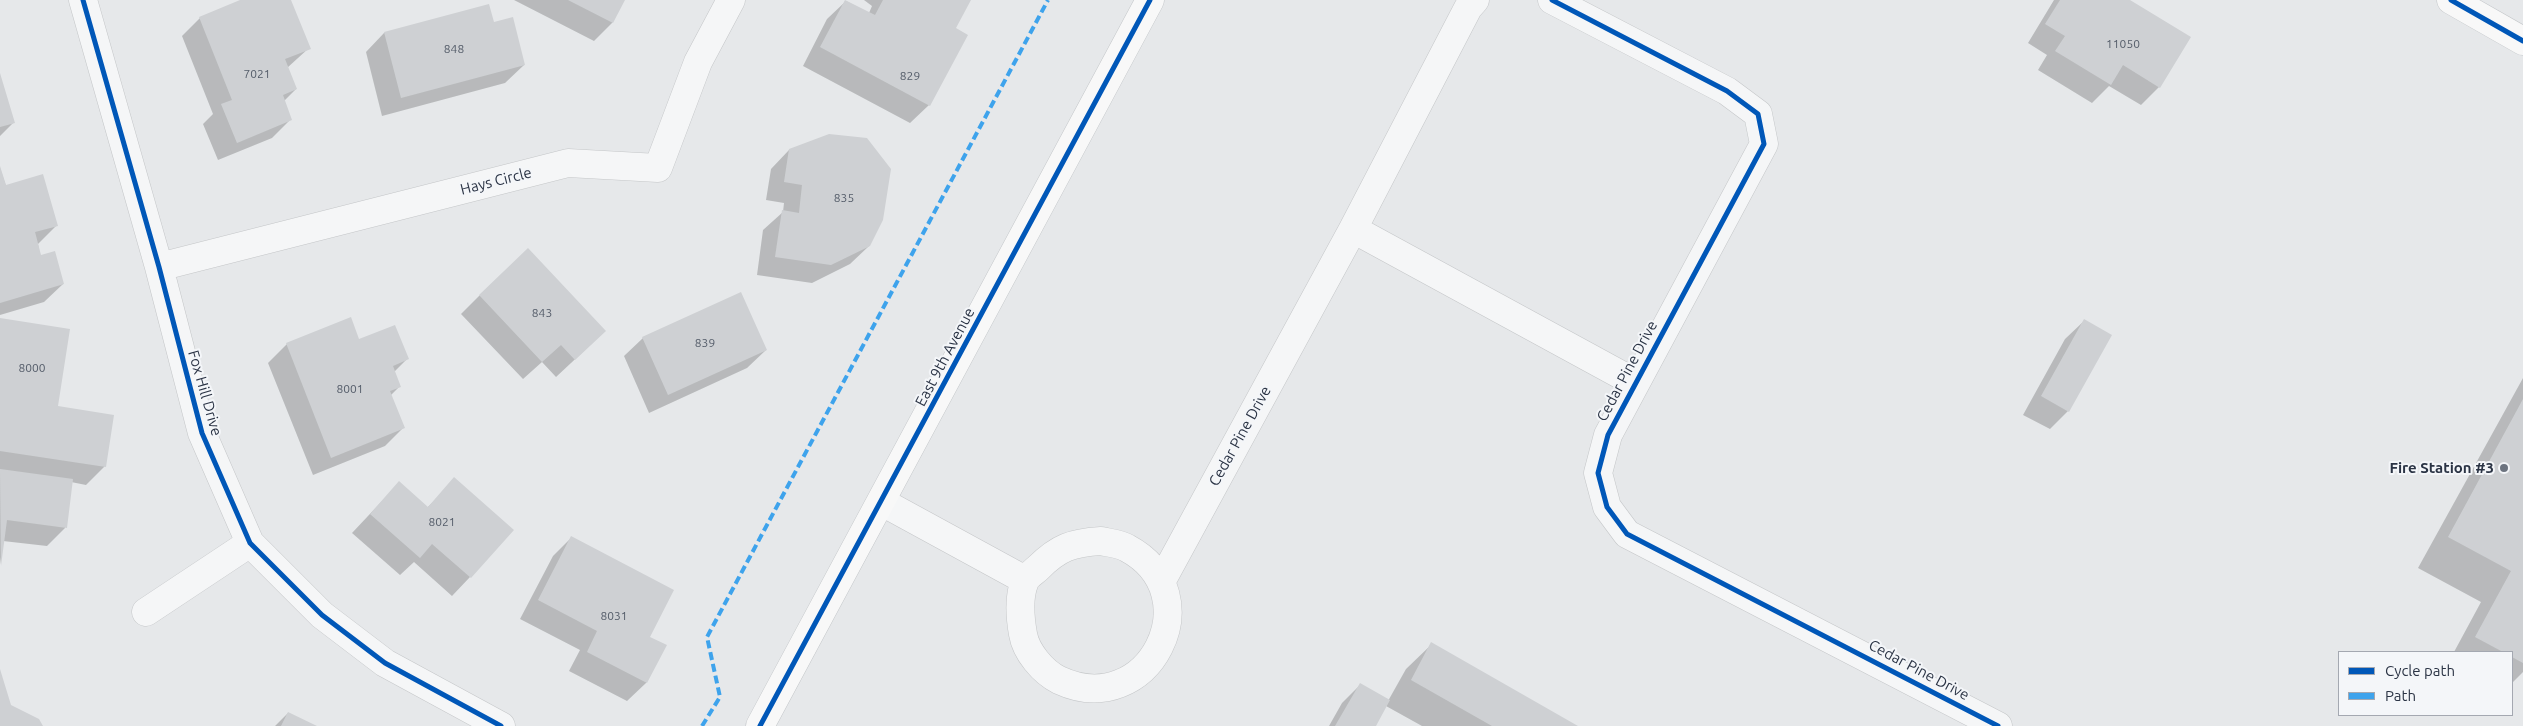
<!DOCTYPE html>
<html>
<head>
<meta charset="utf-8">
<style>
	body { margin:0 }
	#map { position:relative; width:2523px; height:726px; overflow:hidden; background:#e6e8ea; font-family:Ubuntu,sans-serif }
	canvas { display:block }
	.legend { position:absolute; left:2338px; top:651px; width:175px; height:65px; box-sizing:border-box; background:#f4f6f9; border:1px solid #a4a8b1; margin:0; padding:6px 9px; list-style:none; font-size:15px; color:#2b3445 }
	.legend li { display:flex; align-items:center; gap:10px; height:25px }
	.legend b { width:25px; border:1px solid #a4a8b1 }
</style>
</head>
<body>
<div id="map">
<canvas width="2523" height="726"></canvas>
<ul class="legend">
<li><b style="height:6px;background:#0057b8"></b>Cycle path</li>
<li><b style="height:6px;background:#3ea3ec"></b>Path</li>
</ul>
</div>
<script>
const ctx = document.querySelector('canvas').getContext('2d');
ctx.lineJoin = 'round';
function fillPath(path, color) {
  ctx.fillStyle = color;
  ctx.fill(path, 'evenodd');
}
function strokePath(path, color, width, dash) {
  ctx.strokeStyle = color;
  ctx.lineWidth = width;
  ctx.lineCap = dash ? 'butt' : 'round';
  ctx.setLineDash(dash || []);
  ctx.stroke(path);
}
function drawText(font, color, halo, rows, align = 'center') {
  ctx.font = font + ' Ubuntu,sans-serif';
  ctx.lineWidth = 4;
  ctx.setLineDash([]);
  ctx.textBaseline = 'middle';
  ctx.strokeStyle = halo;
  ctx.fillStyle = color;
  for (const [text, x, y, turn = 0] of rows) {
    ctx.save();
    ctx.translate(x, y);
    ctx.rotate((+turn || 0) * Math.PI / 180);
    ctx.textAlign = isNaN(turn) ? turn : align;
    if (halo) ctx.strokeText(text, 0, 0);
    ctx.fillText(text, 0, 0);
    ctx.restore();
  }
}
const shadow = new Path2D(`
	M244,0H290L309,48L287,68L296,89L284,101L291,119L272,138L218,160L203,124L213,114L182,36L200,18Z
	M514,0H624L612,23L594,41Z
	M864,0H969L954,29L929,105L910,123L803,66L827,19L846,1L869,13L872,6Z
	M2054,0H2127L2159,87L2141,105L2109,86L2092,103L2038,70L2047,55L2028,43Z
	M493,24L524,65L505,83L382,116L366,52L384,33Z
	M0,76L13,123L0,136Z
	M789,150L869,246L850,264L812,283L757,275L763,230L783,212L784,203L766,200L771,169Z
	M0,168L6,186L56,226L38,244L40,256L63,284L44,302L0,315Z
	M480,295L586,349L556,377L542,362L523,379L461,314Z
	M0,319L57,407L105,466L86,485L71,482L65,528L47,546L3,541L0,565Z
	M2084,321L2068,411L2050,429L2023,415L2065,339Z
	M643,338L766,350L747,368L649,413L624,356Z
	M359,341L407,359L394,372L400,386L390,396L403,428L385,446L313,475L268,363L287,344Z
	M2523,378V672L2512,683V652H2454L2481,602L2418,568Z
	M455,479L470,577L452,596L414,562L400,575L352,533L399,483L427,508Z
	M571,538L649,638L665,646L646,683L627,701L569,671L580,650L520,619L553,556Z
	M1432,644L1576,726H1422L1386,706L1374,726H1329L1342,703L1360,685L1388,701L1406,669Z
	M288,713L314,726H275Z`);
const building = new Path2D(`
	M240,0H291L311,49L285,59L297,89L283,95L292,120L237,143L221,104L232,100L199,17Z
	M568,0H625L613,23Z
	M845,0L875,15L883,0H971L956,28L968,35L930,106L820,47Z
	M2060,0H2130L2191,37L2160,88L2123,65L2111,85L2055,51L2065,36L2045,24Z
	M489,4L494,22L513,17L525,65L401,98L384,32Z
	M0,73L15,123L0,127Z
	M829,134L867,138L891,169L883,220L870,246L831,265L775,257L782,210L799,213L802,185L784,182L789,149Z
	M0,166L6,185L43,174L58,226L35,232L41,255L55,251L64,284L0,303Z
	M528,248L606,331L575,360L561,345L542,362L479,295Z
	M741,292L767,350L668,395L642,337Z
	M351,317L359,339L395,325L409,359L393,366L401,387L390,391L405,428L331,458L286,343Z
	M0,318L70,329L58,406L114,415L106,467L0,451Z
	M2084,319L2112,335L2069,412L2041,396Z
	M2523,399V663L2512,657V652H2503L2475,637L2511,571L2448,537Z
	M0,469L73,479L67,528L7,520L1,566Z
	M454,477L514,530L471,578L432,544L420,558L370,514L399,481L428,507Z
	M571,536L674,590L650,637L667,645L647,683L587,652L597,631L538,600Z
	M1431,642L1578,726H1492L1411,680Z
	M0,669L11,705L39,719L43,726H0Z
	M1360,683L1390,700L1376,726H1335Z
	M288,712L317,726H281Z`);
const minor = new Path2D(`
	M83,0L159,267L202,433L250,543L322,615L385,663L501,726
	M1552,0L1727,91L1758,114L1764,144L1608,435L1598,473L1607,507L1627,534L1998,726
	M1353,229L1634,382
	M159,267L568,163L658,168L698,62L731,0
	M882,502L1025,580
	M1101,541C1110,543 1120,544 1127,548C1213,594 1149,722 1059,680C1043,672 1026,652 1023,634C1020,617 1018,597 1025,581C1027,576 1034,572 1038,568C1059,547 1072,543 1101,541Z
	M1161,582L1353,229L1468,8L1475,0
	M146,612L250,543`);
const major = new Path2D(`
	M2451,0L2523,41
	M760,726L1150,0`);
const quiet = new Path2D(`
	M702,726L720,697L707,637L1048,0`);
const cycleway = new Path2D(`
	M83,0L159,267L202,433L250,543L322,615L385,663L501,726
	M1552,0L1727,91L1758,114L1764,144L1608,435L1598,473L1607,507L1627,534L1998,726
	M2451,0L2523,41
	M760,726L1150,0`);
const markers = [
	[2504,468,5,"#6c737f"]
];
const numberNames = [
	["11050",2123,44],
	["848",454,49],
	["7021",257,74],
	["829",910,76],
	["835",844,198],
	["843",542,313],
	["839",705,343],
	["8000",32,368],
	["8001",350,389],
	["8021",442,522],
	["8031",614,616]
];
const streetNames = [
	["Hays Circle",496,181,-14],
	["East 9th Avenue",945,357,-62],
	["Cedar Pine Drive",1627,371,-62],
	["Fox Hill Drive",205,393,74],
	["Cedar Pine Drive",1240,436,-61],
	["Cedar Pine Drive",1919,670,28]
];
const poiNames = [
	["Fire Station #3",2494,468]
];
fillPath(shadow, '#0003');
fillPath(building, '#ced0d3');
strokePath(minor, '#c4c6c8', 29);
strokePath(major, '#c2c5c8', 29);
strokePath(minor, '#f5f6f7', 28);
strokePath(major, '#f8f8f8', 28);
strokePath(quiet, '#3ea3ec', 4, [8, 4]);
strokePath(cycleway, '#0057b8', 5);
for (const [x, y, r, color] of markers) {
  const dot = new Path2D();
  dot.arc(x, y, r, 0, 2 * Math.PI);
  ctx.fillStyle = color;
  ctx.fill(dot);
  strokePath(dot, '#f4f6f9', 2);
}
drawText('12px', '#545c69', null, numberNames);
drawText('15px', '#2b3445', '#f4f6f9', streetNames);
drawText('bold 15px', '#2b3445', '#f4f6f9', poiNames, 'right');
</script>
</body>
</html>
